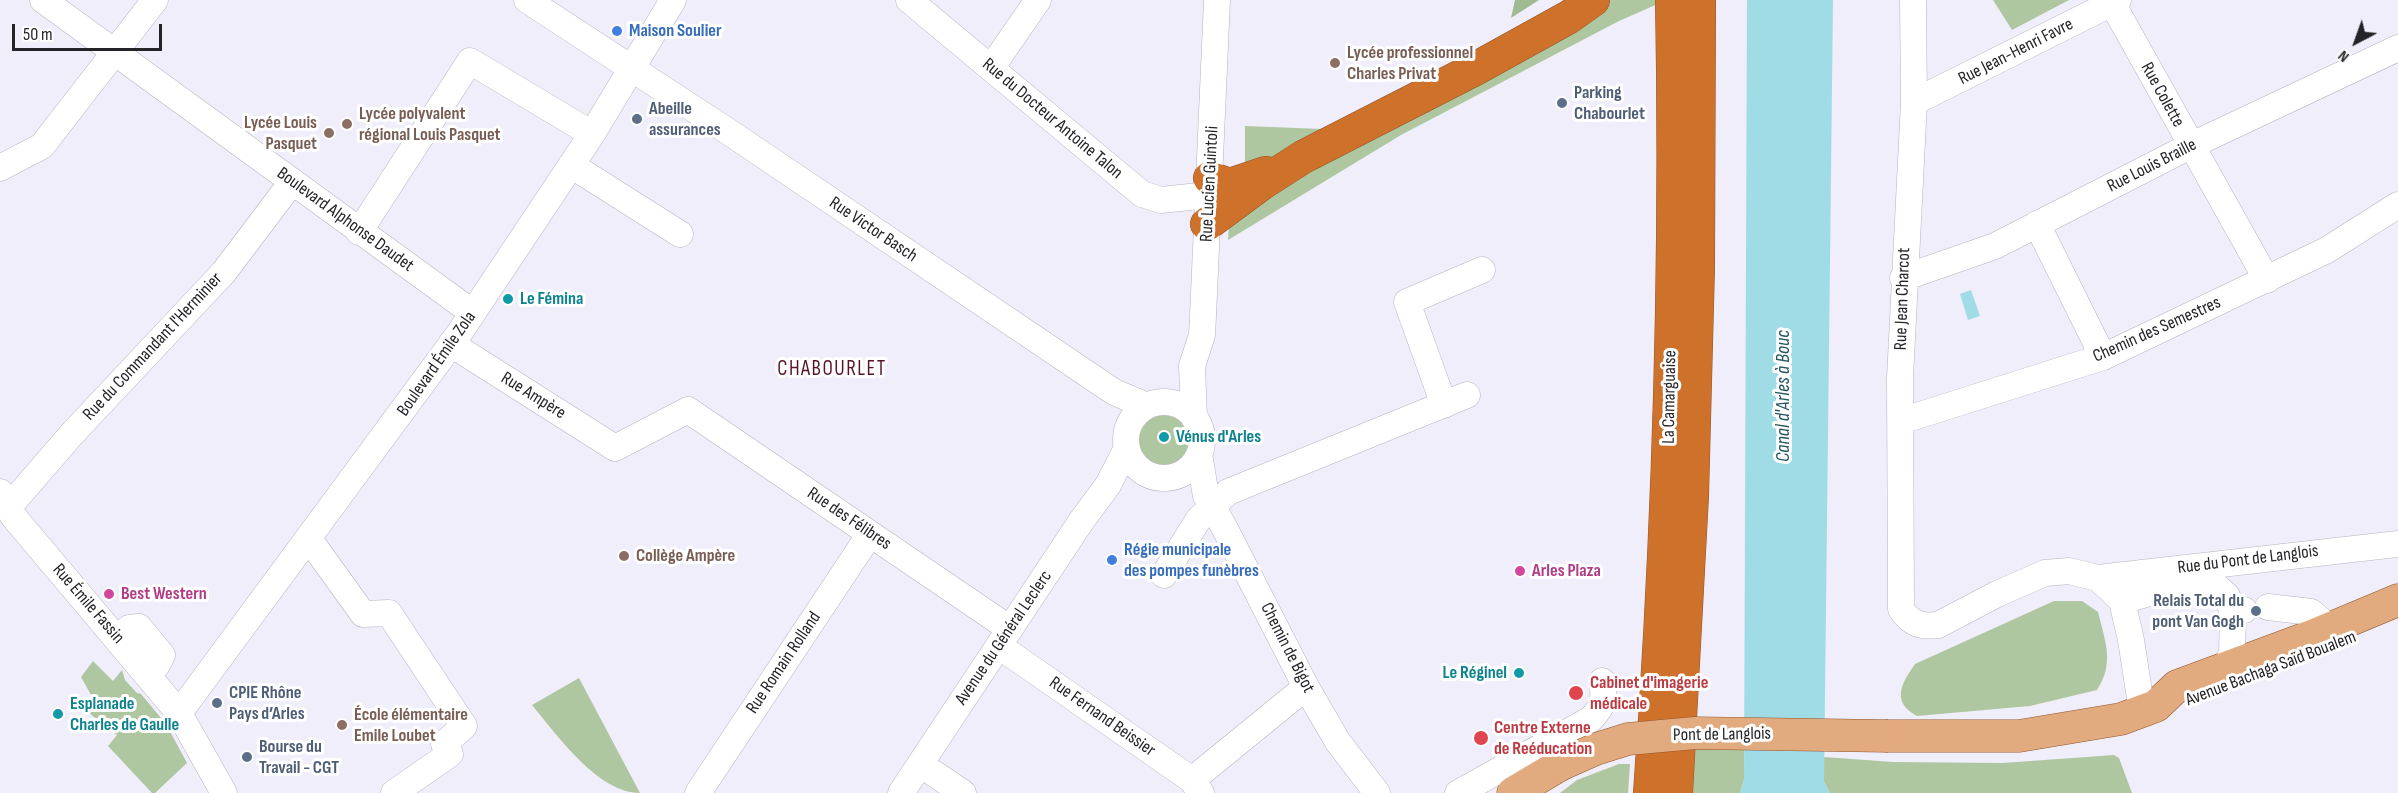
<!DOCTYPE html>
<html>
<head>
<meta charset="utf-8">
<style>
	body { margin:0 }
	#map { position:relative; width:2398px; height:793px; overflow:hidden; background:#f0eefb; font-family:"Sofia Sans Condensed",sans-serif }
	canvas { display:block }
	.north { position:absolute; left:2326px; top:12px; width:60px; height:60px; -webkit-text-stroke:4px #fff; paint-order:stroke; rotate:221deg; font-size:16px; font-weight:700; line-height:24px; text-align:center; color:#242428 }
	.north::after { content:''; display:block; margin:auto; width:21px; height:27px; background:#242428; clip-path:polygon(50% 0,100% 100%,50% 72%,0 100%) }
	.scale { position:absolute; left:12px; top:24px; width:150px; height:27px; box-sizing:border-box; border:3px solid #242428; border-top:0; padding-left:8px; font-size:18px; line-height:21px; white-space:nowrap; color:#242428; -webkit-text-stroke:4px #fff; paint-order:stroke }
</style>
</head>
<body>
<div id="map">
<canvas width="2398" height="793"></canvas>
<div class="north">N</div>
<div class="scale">50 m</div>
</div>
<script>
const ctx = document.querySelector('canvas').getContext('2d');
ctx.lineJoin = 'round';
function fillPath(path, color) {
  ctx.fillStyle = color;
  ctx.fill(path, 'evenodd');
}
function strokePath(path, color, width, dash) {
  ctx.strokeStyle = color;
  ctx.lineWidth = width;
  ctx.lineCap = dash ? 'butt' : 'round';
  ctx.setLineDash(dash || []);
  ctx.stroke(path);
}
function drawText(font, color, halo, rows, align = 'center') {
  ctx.font = font + ' "Sofia Sans Condensed",sans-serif';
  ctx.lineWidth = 6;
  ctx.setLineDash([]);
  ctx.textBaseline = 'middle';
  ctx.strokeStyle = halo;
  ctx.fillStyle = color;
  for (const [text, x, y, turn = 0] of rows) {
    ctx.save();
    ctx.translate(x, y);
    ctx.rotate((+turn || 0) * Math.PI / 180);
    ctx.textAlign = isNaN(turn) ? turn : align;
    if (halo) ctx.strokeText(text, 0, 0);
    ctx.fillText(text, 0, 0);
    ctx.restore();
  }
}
const green = new Path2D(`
	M1609,0H1660V3L1619,21L1401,135L1228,240L1229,224L1236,212Z
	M1993,0H2069L2012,30Z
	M1245,126L1322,129L1245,176Z
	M1134 440a29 29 0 1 1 58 0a29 29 0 1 1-58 0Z
	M2054,601H2082L2098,612C2105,641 2115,663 2097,690L2030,706L1917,716C1891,702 1901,684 1915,664Z
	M93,661L113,681L122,670L125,680L137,693L141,694L166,724L187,763L155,793H152L108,746L117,735L89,713L99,709L81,677Z
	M579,678L640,793C598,793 557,735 532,705Z
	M1691,742H1744V780L1740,793H1691Z
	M2114,755L2119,758L2132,793H1830L1824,782V757L1893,762L2003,763Z
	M1619,764H1630L1628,793H1560L1577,780Z`);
const forest = new Path2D(`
	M1515,0H1539L1511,18Z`);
const water = new Path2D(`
	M1747,0H1833L1824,782L1830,793H1740L1744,780Z
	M1971,290L1980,316L1968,320L1960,294Z`);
const minor = new Path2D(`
	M43,0L473,313
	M527,0L729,132L1114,392L1147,406
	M909,0L1142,194L1161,200L1209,195
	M1913,0L1914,102L1900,378L1901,609C1911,624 1921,627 1938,625L1997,594L2045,573L2069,571L2098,578L2122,601L2131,640L2142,711
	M2112,3L2267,280
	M991,68L1038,0
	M1914,102L2118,0
	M571,165L680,234
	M0,168L42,146L155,0
	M2037,224L2103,357
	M359,232L470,61L592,134
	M1903,278L1995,246L2190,146L2398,48
	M451,344L615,448L688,410L1010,629
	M1126 440a38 38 0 1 1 76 0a38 38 0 1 1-76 0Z
	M1444,405L1407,302L1482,270
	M1194,418L1192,366L1202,335L1203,316L1217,0
	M1901,421L2103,357L2327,250L2398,205
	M1199,454L1206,496L1223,525L1306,687L1338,742L1377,793
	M0,492L13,516L179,713L224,793
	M8,508L71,435L224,272L292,182
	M309,539L363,614L389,613L464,726L444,744L450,754L394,793
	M1164,575L1198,520L1228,492L1467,395
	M2098,578L2398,544
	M2122,601L2163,589L2215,585L2227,596L2233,613
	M2268,607L2311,612L2330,628
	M118,639L129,628L139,627L162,655L157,665L147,674
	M999,646L1192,780L1201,793
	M2225,668L2232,653L2233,613L2244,610
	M179,713L458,335L592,134L673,0
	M920,764L963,793
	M1192,780L1306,687
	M698,793L870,534
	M901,793L1082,520L1108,485L1127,448
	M1458,793L1591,719C1604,705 1605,700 1602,681`);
const major = new Path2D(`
	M1888,736H2019L2121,719L2156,706L2177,686L2312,636L2398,600
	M1513,793L1560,765`);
const highway = new Path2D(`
	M1210,178L1230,185L1266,173
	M1207,224L1261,184L1303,157L1475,69L1569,17L1593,0
	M1650,793C1669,529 1677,265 1672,0
	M1676,793L1692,496L1698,267L1699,0`);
const majorBridge = new Path2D(`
	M1560,765L1596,749L1628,739L1695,733L1888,736`);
const markers = [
	[617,31,6,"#3f7fe0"],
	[1335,63,6,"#8d6e63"],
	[1562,103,6,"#5c6f8a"],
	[637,119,6,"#5c6f8a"],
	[347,124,6,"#8d6e63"],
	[329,133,6,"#8d6e63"],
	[508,299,6,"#0f9aa8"],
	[1164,437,6,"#0f9aa8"],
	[624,556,6,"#8d6e63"],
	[1112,560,6,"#3f7fe0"],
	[1520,571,6,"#d1479c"],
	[109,594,6,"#d1479c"],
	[2256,611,6,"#5c6f8a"],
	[1519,673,6,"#0f9aa8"],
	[1576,693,8,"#e0444e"],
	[217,703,6,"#5c6f8a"],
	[58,714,6,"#0f9aa8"],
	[342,725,6,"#8d6e63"],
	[1481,738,8,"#e0444e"],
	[247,757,6,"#5c6f8a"]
];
const shopNames = [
	["Maison Soulier",629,31],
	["Régie municipale",1124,550],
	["des pompes funèbres",1124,571]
];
const streetNames = [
	["Rue Jean-Henri Favre",2016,52,-27],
	["Rue Colette",2162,95,61],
	["Rue du Docteur Antoine Talon",1052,119,40],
	["Rue Louis Braille",2152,166,-27],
	["Rue Lucien Guintoli",1210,184,-87],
	["Boulevard Alphonse Daudet",345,220,36],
	["Rue Victor Basch",873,230,34],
	["Rue Jean Charcot",1903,299,-88],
	["Chemin des Semestres",2157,330,-24],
	["Rue du Commandant l'Herminier",153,347,-47],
	["Boulevard Émile Zola",437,364,-55],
	["Rue Ampère",533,396,32],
	["La Camarguaise",1670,397,-89],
	["Rue des Félibres",849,519,34],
	["Rue du Pont de Langlois",2248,560,-7],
	["Rue Émile Fassin",88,604,49],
	["Avenue du Général Leclerc",1004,638,-56],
	["Chemin de Bigot",1287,648,63],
	["Rue Romain Rolland",784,663,-56],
	["Avenue Bachaga Saïd Boualem",2271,669,-21],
	["Rue Fernand Beissier",1102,717,35],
	["Pont de Langlois",1722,735,-1]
];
const educationNames = [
	["Lycée professionnel",1347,53],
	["Charles Privat",1347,74],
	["Lycée polyvalent",359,114],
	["régional Louis Pasquet",359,135],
	["Lycée Louis",317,123,"right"],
	["Pasquet",317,144,"right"],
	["Collège Ampère",636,556],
	["École élémentaire",354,715],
	["Emile Loubet",354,736]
];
const serviceNames = [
	["Parking",1574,93],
	["Chabourlet",1574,114],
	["Abeille",649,109],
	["assurances",649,130],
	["Relais Total du",2244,601,"right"],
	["pont Van Gogh",2244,622,"right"],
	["CPIE Rhône",229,693],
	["Pays d’Arles",229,714],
	["Bourse du",259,747],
	["Travail - CGT",259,768]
];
const cultureNames = [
	["Le Fémina",520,299],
	["Vénus d'Arles",1176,437],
	["Le Réginel",1507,673,"right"],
	["Esplanade",70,704],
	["Charles de Gaulle",70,725]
];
const hotelNames = [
	["Arles Plaza",1532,571],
	["Best Western",121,594]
];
const healthNames = [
	["Cabinet d'imagerie",1590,683],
	["médicale",1590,704],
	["Centre Externe",1494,728],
	["de Reéducation",1494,749]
];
const waterNames = [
	["Canal d'Arles à Bouc",1784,396,-90]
];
const quarterNames = [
	["CHABOURLET",832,370]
];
fillPath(green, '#afc7a1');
fillPath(forest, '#a1ba92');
fillPath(water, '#a0dce6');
strokePath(minor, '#b5b3c0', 27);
strokePath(major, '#925629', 33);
strokePath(highway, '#925629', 34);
strokePath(minor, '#fff', 26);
strokePath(major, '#e2aa7f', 32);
strokePath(highway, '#ce712a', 33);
strokePath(majorBridge, '#925629', 33, []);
strokePath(majorBridge, '#e2aa7f', 32);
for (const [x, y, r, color] of markers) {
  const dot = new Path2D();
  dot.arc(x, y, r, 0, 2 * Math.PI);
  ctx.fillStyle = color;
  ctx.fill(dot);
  strokePath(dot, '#fff', 2);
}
drawText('bold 18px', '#366cbe', '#fff', shopNames, 'left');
drawText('18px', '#242428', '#fff', streetNames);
drawText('bold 18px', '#785e54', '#fff', educationNames, 'left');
drawText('bold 18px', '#4e5e75', '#fff', serviceNames, 'left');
drawText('bold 18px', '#0d838f', '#fff', cultureNames, 'left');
drawText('bold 18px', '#b23c85', '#fff', hotelNames, 'left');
drawText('bold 18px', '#be3a42', '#fff', healthNames, 'left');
drawText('italic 20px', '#22555d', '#fff', waterNames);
ctx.letterSpacing = '1.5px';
drawText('21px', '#571329', '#fff', quarterNames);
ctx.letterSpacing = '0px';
</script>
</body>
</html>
